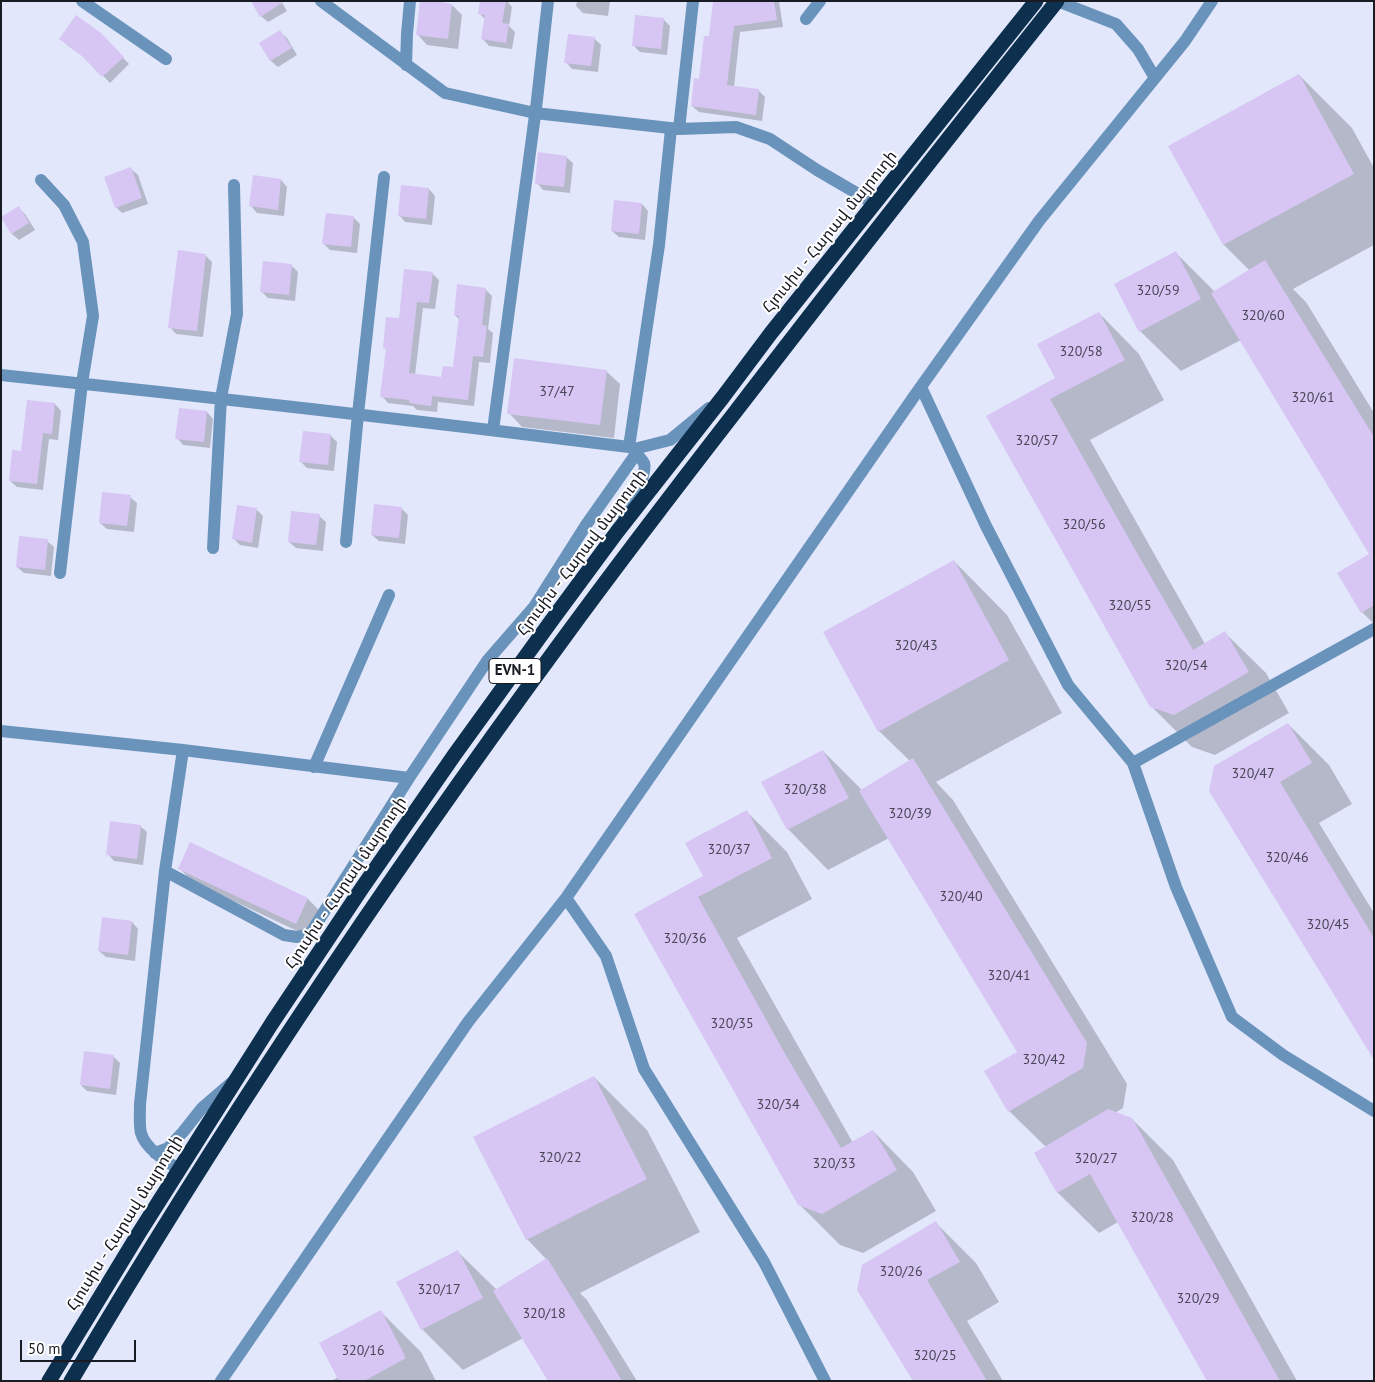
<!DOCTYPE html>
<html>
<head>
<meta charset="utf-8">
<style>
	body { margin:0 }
	#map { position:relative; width:1375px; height:1382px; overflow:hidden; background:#e2e7fc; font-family:"PT Sans",sans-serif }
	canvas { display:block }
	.frame { position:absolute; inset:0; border:2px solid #191b23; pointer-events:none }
	.scale { position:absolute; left:20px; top:1340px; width:116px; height:22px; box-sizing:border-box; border:2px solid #191b23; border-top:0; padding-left:6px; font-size:15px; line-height:18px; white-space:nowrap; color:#191b23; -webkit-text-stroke:4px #fff; paint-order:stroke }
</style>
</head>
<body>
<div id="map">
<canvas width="1375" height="1382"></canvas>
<div class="frame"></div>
<div class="scale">50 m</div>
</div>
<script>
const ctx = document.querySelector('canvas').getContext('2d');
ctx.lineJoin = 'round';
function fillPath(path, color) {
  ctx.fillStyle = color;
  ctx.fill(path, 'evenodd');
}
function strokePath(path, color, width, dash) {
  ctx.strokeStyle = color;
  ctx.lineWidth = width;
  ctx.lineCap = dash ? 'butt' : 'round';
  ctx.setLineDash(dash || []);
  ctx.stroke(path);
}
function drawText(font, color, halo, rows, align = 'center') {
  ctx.font = font + ' "PT Sans","Noto Sans Armenian",sans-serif';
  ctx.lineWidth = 4;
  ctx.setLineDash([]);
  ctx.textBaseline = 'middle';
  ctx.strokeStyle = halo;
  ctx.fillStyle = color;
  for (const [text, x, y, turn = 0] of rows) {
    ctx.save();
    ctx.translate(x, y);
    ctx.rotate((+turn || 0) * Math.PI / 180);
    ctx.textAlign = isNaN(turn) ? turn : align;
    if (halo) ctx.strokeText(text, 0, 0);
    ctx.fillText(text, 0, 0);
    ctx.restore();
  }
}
const shadow = new Path2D(`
	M281,1L287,11L268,22L261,16Z
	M482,1H507L512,7L509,26L515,32L512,49L489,46L483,39L486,20L480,14Z
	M577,1H610L608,16L583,13L576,6Z
	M714,1H779L783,27L740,32L734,87L759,91L765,97L762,121L699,112L692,106L710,38Z
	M452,5L462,15L458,49L427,45L417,34Z
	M663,19L670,26L667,55L640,52L634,46Z
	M280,32L287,38L297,55L278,67L271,61L261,44Z
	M99,33L129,64L110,83L88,60L67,45L60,38Z
	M594,38L601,45L598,72L572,69L566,62Z
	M1299,75L1352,128L1374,168V245L1293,289L1306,302L1374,413V624L1362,612L1371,554L1241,340L1181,371L1140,331L1176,253L1215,292L1250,271L1224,245L1169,146Z
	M566,157L573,163L570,193L543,190L537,183Z
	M131,169L138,175L148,204L122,213L116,207Z
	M281,180L287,187L284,216L257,213L251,206Z
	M429,189L435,196L432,225L405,222L399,215Z
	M642,204L648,211L645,240L619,237L612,231Z
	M18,208L25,214L35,230L19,240L12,234L2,218Z
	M353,217L360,224L357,253L330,250L323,243Z
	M205,255L212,262L203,337L176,334L170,327Z
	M291,265L298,272L295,301L268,298L261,291Z
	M432,273L439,280L435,309L423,308L415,375L443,378L455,368L460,320L455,315L485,289L492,296L488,329L493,333L490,363L479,362L474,406L438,402L437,412L417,410L413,406L388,403L382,396L387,351L384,347L400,320Z
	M1099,313L1139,354L1164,400L1090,440L1205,644L1225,633L1266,673L1289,713L1215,755L1192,747L1151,706L988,416L1057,378Z
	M606,371L620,384L614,438L522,427L509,413Z
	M55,404L61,411L58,440L49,439L43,490L17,487L10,481L22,453Z
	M207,412L213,419L210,448L183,445L177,438Z
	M330,435L337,442L334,471L307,468L300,461Z
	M130,497L137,503L134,532L107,529L100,523Z
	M402,509L408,515L405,544L379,541L372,535Z
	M257,510L263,516L258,548L240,545L234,539Z
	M319,516L326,522L323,551L296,548L289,542Z
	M47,541L54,547L51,576L24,573L17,567Z
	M954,561L1007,615L1062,713L936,782L953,800L1127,1084L1123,1108L1115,1113L1132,1119L1173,1160L1297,1381H1208L1118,1222L1099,1233L1058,1193L1035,1153L1046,1147L1009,1111L1019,1053L889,838L828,870L788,829L823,751L862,790L910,761L879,731Z
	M1288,724L1329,765L1352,804L1319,823L1374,913V1057L1211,791Z
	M747,812L787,852L812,899L737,938L853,1143L873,1131L913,1172L936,1211L863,1253L840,1245L799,1204L636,915L704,877Z
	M140,826L147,832L143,865L114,861L108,854Z
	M179,868L308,899L321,912L310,937L193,882Z
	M103,919L132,922L138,929L135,961L106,957L99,951Z
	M113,1056L120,1063L116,1095L87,1091L81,1085Z
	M594,1077L647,1130L700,1232L580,1293L587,1300L637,1381H549L523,1338L463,1370L422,1329L457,1251L497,1290L547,1260L527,1239Z
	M936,1223L976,1263L999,1302L967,1321L1003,1381H914L858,1289Z
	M381,1312L421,1352L436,1381H331L339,1377Z`);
const building = new Path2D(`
	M251,1H285L260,17Z
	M420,1H436L452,4L448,39L416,35Z
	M480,1H506L502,23L509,24L506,43L481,39L485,15L478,14Z
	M713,1H774L777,20L734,26L727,85L759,89L756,115L691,106L694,78L699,79L704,36H709Z
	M76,15L101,33L124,57L102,77L80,54L59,39Z
	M635,15L664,18L661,49L632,46Z
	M280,30L292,48L270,61L259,43Z
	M568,34L595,37L591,66L564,63Z
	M1299,74L1354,174L1223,245L1168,146Z
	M538,152L567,156L564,187L535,184Z
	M131,167L142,198L115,208L104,177Z
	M253,175L281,179L278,210L249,206Z
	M401,185L429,188L426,219L398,216Z
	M614,200L642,203L639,234L611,231Z
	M19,206L29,223L11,234L1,217Z
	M326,213L354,216L351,247L322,244Z
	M178,250L206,254L197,331L168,328Z
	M1176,251L1201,299L1139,332L1114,284Z
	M1265,260L1374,437V605L1361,613L1337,573L1369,554L1211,293Z
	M263,261L292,264L289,295L260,292Z
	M404,269L433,272L429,303L417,302L409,373L441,377L443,366L453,367L459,316L454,315L457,284L486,288L482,325L487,326L483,357L473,356L468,400L432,396L431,406L409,403V400L380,397L386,348H383L386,317L399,318Z
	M1099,312L1125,360L1050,399L1137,553L1193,650L1225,631L1249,672L1174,715L1150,707L986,416L1055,378L1037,344Z
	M514,358L607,370L600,425L507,414Z
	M27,400L55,403L52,434L43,433L37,484L9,481L12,450L21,451Z
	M179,408L207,411L204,442L175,439Z
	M303,431L331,434L328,465L299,462Z
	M102,492L131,495L127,526L99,523Z
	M374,504L402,507L399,538L371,535Z
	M237,505L257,508L252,543L232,539Z
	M291,511L320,514L316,545L288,542Z
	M19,536L48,539L45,570L16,567Z
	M954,560L1009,660L878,732L823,632Z
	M1288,723L1312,763L1280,782L1374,938V1060L1209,791L1214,766Z
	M823,750L849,798L787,830L761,782Z
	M913,758L1087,1043L1083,1068L1008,1112L984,1071L1017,1052L859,791Z
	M747,810L772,858L698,897L784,1052L841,1148L873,1130L897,1170L822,1214L798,1205L634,914L703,876L685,843Z
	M110,821L141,825L137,859L106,855Z
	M190,842L308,898L296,924L178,869Z
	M102,917L132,921L128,955L98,951Z
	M84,1051L114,1055L110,1089L80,1085Z
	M594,1076L647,1179L526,1240L473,1137Z
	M1108,1109L1132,1118L1280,1381H1207L1090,1174L1057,1193L1034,1153Z
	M936,1221L960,1262L927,1280L987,1381H913L857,1290L862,1265Z
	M458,1250L483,1298L421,1330L396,1282Z
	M547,1258L596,1337L622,1381H548L493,1291Z
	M381,1310L406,1358L364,1381H339L319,1343Z`);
const minor = new Path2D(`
	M82,1L166,59
	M321,1L445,93L535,113L679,129L693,1
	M1057,1L1116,24L1138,49L1155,78
	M806,19L820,1
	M406,65L407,34L410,1
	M679,129L736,127L770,139L817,170L865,198L873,205
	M41,180L64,205L83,242L93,316L82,383L60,573
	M1,375C211,397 420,421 629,447L634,449L670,440L709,408
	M921,387L986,526L1068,685L1133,763L1176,887L1232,1017L1283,1055L1374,1111
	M493,430L537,100L548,1
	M629,447L659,245L671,129
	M624,516C630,505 648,474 644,463C641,458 636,454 634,449
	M346,542L358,414L384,177
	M213,548L221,398L237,314L234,185
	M1,731L183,750L409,778
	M1133,763L1374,629
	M314,767L389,595
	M165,871L284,935L297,937L310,934L409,778L487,661L534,607L586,525L636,454
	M566,898L606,956L644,1069L764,1262L825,1381
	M155,1153L168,1148L183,1132L202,1108L231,1083
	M179,1169C166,1162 145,1148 141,1133C139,1124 140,1114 140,1104L165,871L183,750
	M221,1381L468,1022L566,898L915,395L1039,221L1185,41L1212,1`);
const highway = new Path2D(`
	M49,1381L139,1233L272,1023L362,888L455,754L552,620L617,532L723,397L771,333L1036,1
	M71,1381C221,1126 386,880 561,642C618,564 677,487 736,411C842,273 949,137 1057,1`);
const numberNames = [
	["320/59",1158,291],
	["320/60",1263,316],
	["320/58",1081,352],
	["37/47",557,392],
	["320/61",1313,398],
	["320/57",1037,441],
	["320/56",1084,525],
	["320/55",1130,606],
	["320/43",916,646],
	["320/54",1186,666],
	["320/47",1253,774],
	["320/38",805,790],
	["320/39",910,814],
	["320/37",729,850],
	["320/46",1287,858],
	["320/40",961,897],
	["320/45",1328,925],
	["320/36",685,939],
	["320/41",1009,976],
	["320/35",732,1024],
	["320/42",1044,1060],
	["320/34",778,1105],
	["320/22",560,1158],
	["320/27",1096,1159],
	["320/33",834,1164],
	["320/28",1152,1218],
	["320/26",901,1272],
	["320/17",439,1290],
	["320/29",1198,1299],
	["320/18",544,1314],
	["320/16",363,1351],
	["320/25",935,1356]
];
const shields = [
	[515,671,52]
];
const shieldNames = [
	["EVN-1",515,671]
];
const streetNames = [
	["Հյուսիս - Հարավ մայրուղի",830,232,-51],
	["Հյուսիս - Հարավ մայրուղի",582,553,-53],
	["Հյուսիս - Հարավ մայրուղի",346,883,-56],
	["Հյուսիս - Հարավ մայրուղի",125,1223,-58]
];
fillPath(shadow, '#0003');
fillPath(building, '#d7c5f3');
strokePath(minor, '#6993bb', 12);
strokePath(highway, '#0d304e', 15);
drawText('14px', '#484657', null, numberNames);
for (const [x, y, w] of shields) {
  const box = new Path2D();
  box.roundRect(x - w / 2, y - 12.5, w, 25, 4);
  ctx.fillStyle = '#fff';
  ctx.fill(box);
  strokePath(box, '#191b23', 1);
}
drawText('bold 15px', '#191b23', null, shieldNames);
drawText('16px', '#191b23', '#fff', streetNames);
</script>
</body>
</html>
